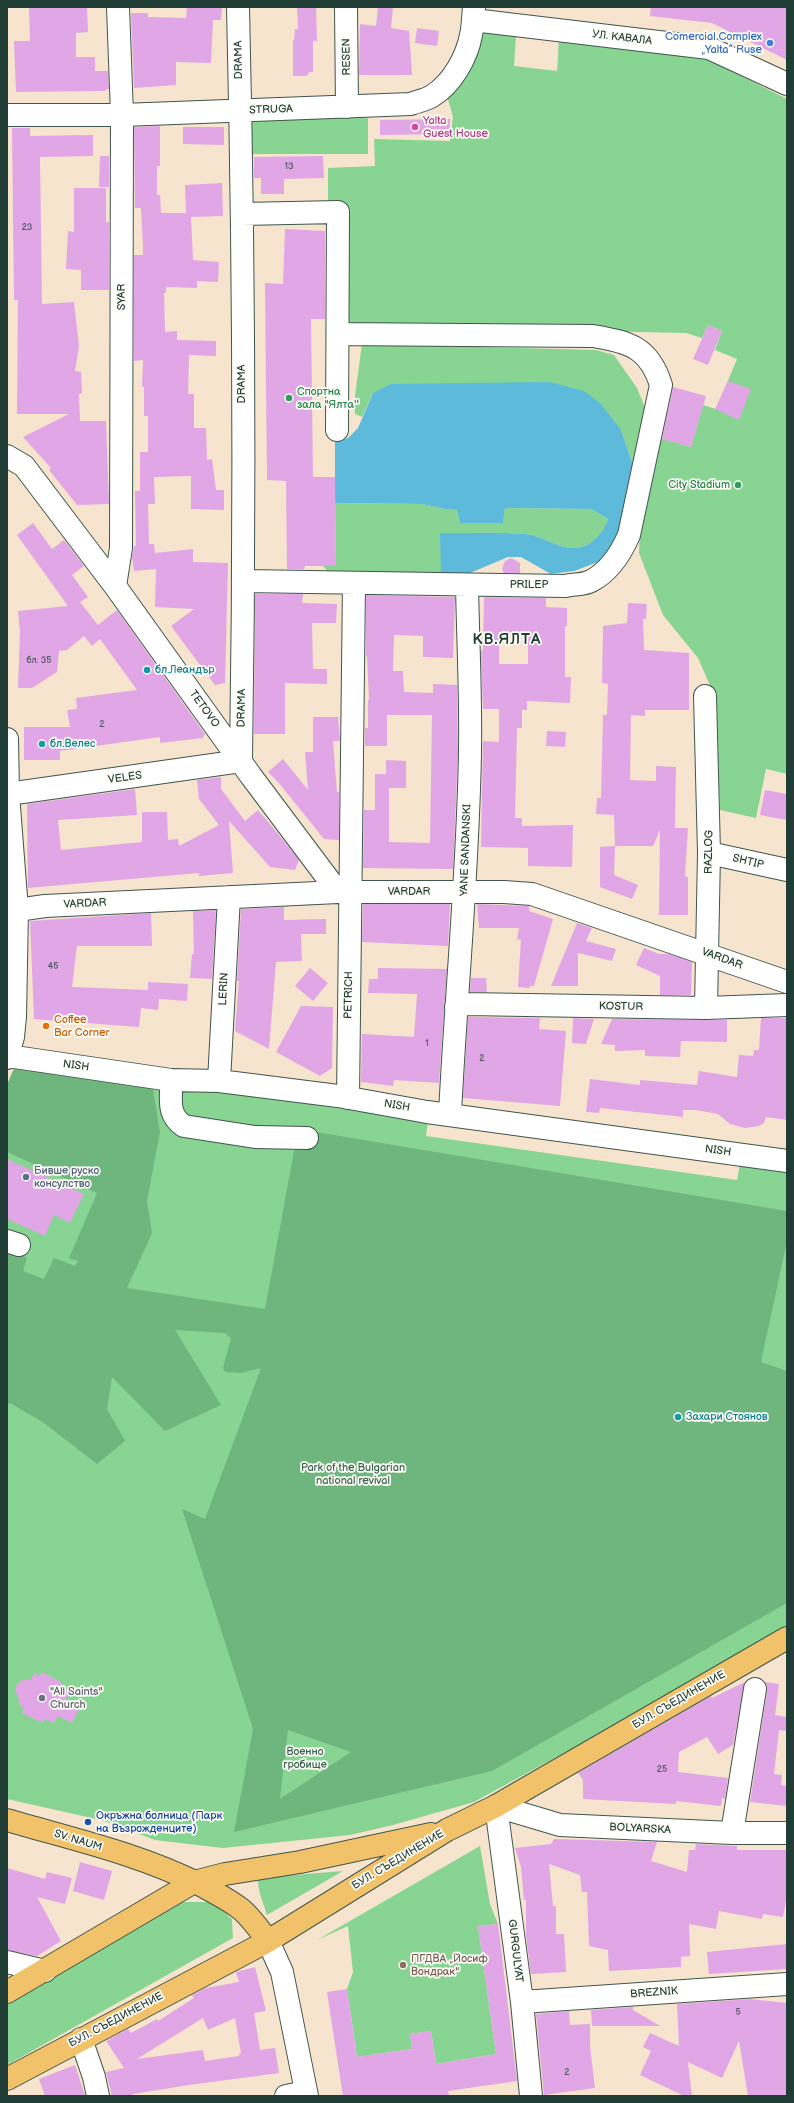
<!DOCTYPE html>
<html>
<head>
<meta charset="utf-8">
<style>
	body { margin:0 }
	#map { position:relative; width:794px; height:2103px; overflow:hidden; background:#f7e4ce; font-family:"Balsamiq Sans",sans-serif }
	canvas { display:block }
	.frame { position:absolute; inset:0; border:8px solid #1f3d34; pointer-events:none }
</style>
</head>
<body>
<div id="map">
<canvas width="794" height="2103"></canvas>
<div class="frame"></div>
</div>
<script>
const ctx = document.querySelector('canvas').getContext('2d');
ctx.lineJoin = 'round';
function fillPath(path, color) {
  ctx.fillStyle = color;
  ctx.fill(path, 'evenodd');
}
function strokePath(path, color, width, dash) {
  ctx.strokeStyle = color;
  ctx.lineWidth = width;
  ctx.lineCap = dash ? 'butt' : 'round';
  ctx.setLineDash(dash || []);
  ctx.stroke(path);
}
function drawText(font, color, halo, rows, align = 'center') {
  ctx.font = font + ' "Balsamiq Sans",sans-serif';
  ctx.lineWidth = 3.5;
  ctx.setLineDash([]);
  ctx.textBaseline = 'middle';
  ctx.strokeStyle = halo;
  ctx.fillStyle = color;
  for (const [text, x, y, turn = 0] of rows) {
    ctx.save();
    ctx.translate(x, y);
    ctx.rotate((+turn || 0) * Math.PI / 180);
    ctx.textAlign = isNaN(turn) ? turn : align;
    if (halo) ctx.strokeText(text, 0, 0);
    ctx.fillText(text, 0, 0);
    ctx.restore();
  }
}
const green = new Path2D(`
	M481,30L516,36L514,66L557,71L559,38L707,59L787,99V774L766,769L756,818L720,810L715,697L698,658L663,615L639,553L640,525L659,438L691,447L703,405L716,409L737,359L715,350L722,331L708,325L702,338L686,333L347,326L328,210V168L375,166L374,139L450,141L453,117L447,96Z
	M252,117L368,118V154H252Z
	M362,344L596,350L614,355L637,388L646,410L635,471L621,430L373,393L362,417L355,414L354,403Z
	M335,503L422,504L445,509L457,510L460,523H503L505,508L591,509L608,519C604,532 591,547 576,548C558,549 543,536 526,534C498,532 469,533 441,533V574L329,573L323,566H336Z
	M15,1066L219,1091L428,1121L426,1136L737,1180L741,1157L787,1165V1631L474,1802L393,1825L350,1835L223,1848L155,1840L105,1821L7,1799V1085Z
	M480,1846L490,1904L498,1924L478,1926L496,2054L436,2064L431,2031L410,2034L412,2049L357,2057L347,1989L353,1972L348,1926L317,1940Z
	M343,1871L267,1915L260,1894L257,1878Z
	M181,1902H212L232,1919L233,1938L7,2065V2004Z`);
const forest = new Path2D(`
	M15,1066L152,1083L160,1132L147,1201L152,1233L127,1288L265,1309L298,1129L787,1211V1241L761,1362L787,1371V1603L492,1771L234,1832L253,1729L182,1509L205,1519L261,1368L241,1373L225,1372L223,1368L231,1338L224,1333L175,1330L221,1405L165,1431L112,1377L107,1409L125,1441L97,1464L44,1423L10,1403L7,1405V1248L27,1258L23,1271L44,1279L54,1258L75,1266L78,1261L69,1258L97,1193L7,1152V1085ZM288,1730L351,1752L280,1799V1798Z`);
const water = new Path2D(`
	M550,382L584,391L601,404L621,430L635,471L617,538L607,553L598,562L574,571L551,574L521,557H508L470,573L441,574L440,533C469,533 498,532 526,534C543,536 558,549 576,548C591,547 604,532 608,519L591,509L505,508L503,523H460L457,510L445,509L422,504L335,503V442L348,438L358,428L373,393L391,384Z`);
const building = new Path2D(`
	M29,7L87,8L88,32L76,33V57H95V71H108L109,89H106V91L16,92L14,41H30Z
	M187,7H222L221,20H213L211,63L176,62V85L134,88L131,13H148V17L186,18Z
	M297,7H316L317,41H313V72H309L307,76H293V40H294L295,29H298Z
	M378,7H393L391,28L409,31L412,75H359L360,24L376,26Z
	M651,7H787V60L712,23L650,16Z
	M417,28L439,31L437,46L415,43Z
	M450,119V134L380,135V120Z
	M160,126V166H157V195H160L161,213H186L185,185L222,183L223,216L191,217L193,260L219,262L218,282L197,281V288L166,287V293H164L165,332L177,331V340L216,341V356L189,355L188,394H194V428H206L207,460L212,459L216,490H224V510L191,509V476L154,477L155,504H148L149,544H154L155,553L193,549V562L228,563L225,683L215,685L171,626L194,609L155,607L156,569L134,571L132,557L134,546H136L135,491H140V452H148V416H144V387H142L143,360L134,361V255H143V246L141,208H135L134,127Z
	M183,127H224V145L183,144Z
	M12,128H30V136L93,135V156L40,157L42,304L74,302L79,346L75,371L81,372L82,393L79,394L80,421H106L109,504L77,505L49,470L51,468L23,437L69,414H17L18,300H14Z
	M100,156H109V187H99Z
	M323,156L324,178L284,179V194H261V178H254V157Z
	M74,188H106V222H109V290H81V270L66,269L68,231L74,232Z
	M285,229L325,231V319H311L313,477H335L336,566H305L304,569H287L286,481L267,480L265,283L283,284Z
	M708,325L722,331L708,365L693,359Z
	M728,381L751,389L739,420L715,409Z
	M673,387L706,396L691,447L662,439Z
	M33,523L52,549L64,540L84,566L72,575L88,597L80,602L98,625L117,610L205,734L203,738L160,743V737L60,751V760H24V727H70L67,710L77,709L76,698L137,690L100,639L92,646L84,636L67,650L59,651L57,672L32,688H18L20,632L18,611L68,606L17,535Z
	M511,558L520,563V573H504L502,569L505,561Z
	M255,594H303L302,603L337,604L336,623H312L313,669H327V684L285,683V734H254Z
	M366,595L455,597L453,658L423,657V636L394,635L393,671H403L404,692L433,693V684L457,685L458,752L453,869L363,868L364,810H375V774H386V760L406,761V788H389V842L430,843L432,715H387V746H365V728H368V700H369L367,656H366Z
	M484,597L546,598V607L567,608V626H565V677H571L570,703L527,701V710H522V728H517L515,818H522V826L573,825L572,867L528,866V848L481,847L483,741L499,742V709H483L481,650H483ZM499,632L528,633V664H499Z
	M628,603L647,604L646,619H643L644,650L689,653V710H645V716L631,715L630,780L656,781V766L676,767L675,828H688L685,876L688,877V915H659L660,830L653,846H615L614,815L596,814L597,798H601L603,715H607L608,684L602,683L603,626L627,623Z
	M313,717H338L340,741H333L337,792H339V840L324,839L278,782L268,772L283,759L308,790L305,752H313Z
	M547,731L566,732L565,747L546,746Z
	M221,777V789L245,821L258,810L279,835L299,860L295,870L270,867L229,821L233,873L199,876V873L28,888L27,804L135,789L137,815L58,820L61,850L142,842V812H167L168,840L178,839L179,846L219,825L199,799L197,780Z
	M765,790L787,794V820L760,815Z
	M615,846L614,875L638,885L632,899L600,887V847Z
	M363,904H450L448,946L362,942Z
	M477,904L529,906V911L553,919L534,986H530V988L518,987L521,940L517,939L519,928H479Z
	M284,907V920L326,919V934H301L302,961L276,962L269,1049L235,1031L239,981H237L241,909Z
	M216,910L212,979L190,978L192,954H194L193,911Z
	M151,913L152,946H77L72,987L148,990V982L188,984L187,1001L159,999L158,1010L141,1008L139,1027L34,1019L30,921Z
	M577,923L592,928L586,941L616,949L612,961L578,953V986H551Z
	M644,948L659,954H669L692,962L691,995H660V976L636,965Z
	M310,968L328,983L313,1001L295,986Z
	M378,968L447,969L439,1083L394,1080L393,1086L361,1082L362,1034L414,1037L417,994L368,993L369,979H378Z
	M471,978H486L487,992H470Z
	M301,1006L333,1007L332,1068L320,1076L276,1052Z
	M468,1017L540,1018L539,1029L566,1031L560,1106L463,1098Z
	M573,1018L594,1019L586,1044L572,1043Z
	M761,1018H787V1120L766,1117L764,1123L759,1126L745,1128L730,1124L718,1114L696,1110H683V1117L600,1108L599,1113L586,1112L590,1079L640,1085V1080L697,1085L699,1071L737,1077L739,1055L753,1056L754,1050H759Z
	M612,1019L727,1020V1042L681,1041L680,1057L645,1056V1050L615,1051V1045L601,1044Z
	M7,1159L84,1194L70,1223L54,1215L45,1236L7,1219Z
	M42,1672L63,1683L61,1686L70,1691L66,1699L80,1707L72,1723L58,1716L54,1723L45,1719L43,1723L22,1713L24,1708L18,1704L20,1701L15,1691L17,1684L23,1680H31L34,1673L40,1676Z
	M745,1682L733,1745L718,1754L707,1737L679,1752L678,1772L728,1778L725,1799L722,1798L721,1806L676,1801V1804L583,1799V1780L578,1773L711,1696L712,1698Z
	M765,1682L779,1684L775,1715L787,1717V1731L779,1730L774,1774L782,1775L781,1785L787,1786V1806L750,1802L767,1691Z
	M554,1839L657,1842L651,1861L687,1872L689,1850H695L696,1844L737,1846V1850H787V1895L783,1917L763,1914L762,1919L719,1911L716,1929L689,1924L690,1956L681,1957V1967L609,1971L608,1950L589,1946L587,1892H582L580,1875L549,1864L553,1906H556V1934H564L566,1972L531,1974L526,1936V1900H524L521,1867L515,1848L551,1844Z
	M80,1862L112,1871L104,1900L73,1891Z
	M7,1868L45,1879L47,1872L72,1878L65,1904L37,1897L61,1941L37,1956L7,1950Z
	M498,1924L517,2081L448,2091L449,2096H343L327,1992L347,1989L357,2057L412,2049L410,2034L431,2031L436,2064L496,2054L478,1926Z
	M787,1944V1969L709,1974L707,1952Z
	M255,1967L266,2011L254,2013L260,2050L275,2048L279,2073L189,2085L133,2094V2096H112L106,2072L124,2068L106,2041L128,2029L131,2033L157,2019L158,2021L194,1998L192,1995L206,1988L239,1982L236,1972ZM203,2018L208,2030L235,2018L241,2053L239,2054V2056L205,2061L203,2050L137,2059Z
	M750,1999L787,2003V2096H748L739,2041L722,2078L688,2062L692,2096H684L640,2075L651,2051L643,2047L650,2033L679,2046L677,2004Z
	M633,2007V2010L660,2026H592L591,2010Z
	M569,2011L570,2025L590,2024V2047L595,2088L544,2095L536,2014Z
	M75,2065L85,2096H45L39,2079Z`);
const minor = new Path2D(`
	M346,7L347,107
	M473,20L709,48L787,84
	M7,115H122L411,104C418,101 426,100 432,96C452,84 467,57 471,35C473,26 473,16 474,7
	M242,214L338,212L337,430
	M7,456L24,466L115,586L251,776L338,892
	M244,581L566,586C573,584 584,585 591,581C609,572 621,553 629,535L661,385C649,347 629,342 593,336L338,334
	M115,586L121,548L122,115L118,7
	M705,696L709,853L706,1008
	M7,739L8,794L17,910L15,1017L13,1037L7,1058
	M8,794L241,761C245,510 244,258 238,7
	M709,853L787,870
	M17,910L45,906L338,892H504L532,894L787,982
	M456,1007L467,1004L706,1008L787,1005
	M8,1056L171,1080L219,1081L338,1096L427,1112L787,1161
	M171,1080C172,1099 166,1114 184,1126L255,1137L307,1138
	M219,1081L229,897
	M348,1098L354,583
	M450,1114C456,994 468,873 470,752C471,696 468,641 467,585
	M7,1241L19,1245
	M732,1833L755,1689
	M268,1941L282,1972L307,2096
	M7,1962L45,1971
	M522,2002L787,1984
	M81,2039L94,2077L98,2096
	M286,2096L306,2092
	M531,2096L522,2002L496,1806L560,1825L732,1833H787`);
const major = new Path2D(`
	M7,1820C72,1839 140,1854 201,1885C215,1893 230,1900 242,1910C252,1919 260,1930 268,1941
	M7,1992L194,1882L225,1874L300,1862L431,1834
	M7,2079L268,1941L447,1830L496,1806L787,1638`);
const markers = [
	[770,43,4,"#3f7fe0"],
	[415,127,4,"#d1479c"],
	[289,398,4,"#2e9e5b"],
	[738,485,4,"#2e9e5b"],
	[147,670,4,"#0f9aa8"],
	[42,744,4,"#0f9aa8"],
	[46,1026,4,"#e8710a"],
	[26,1177,4,"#5c6f8a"],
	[678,1417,4,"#0f9aa8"],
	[42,1698,4,"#6b7280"],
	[88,1822,4,"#1a4fb4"],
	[403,1965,4,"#8d6e63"]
];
const numberNames = [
	["13",289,167],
	["23",27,228],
	["бл. 35",39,661],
	["2",102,725],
	["45",53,967],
	["1",427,1044],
	["2",482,1059],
	["25",662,1770],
	["5",738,2013],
	["2",567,2073]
];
const shopNames = [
	["Comercial Complex",762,37],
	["„Yalta” Ruse",762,50]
];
const streetNames = [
	["УЛ. КАВАЛА",622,38,7],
	["RESEN",347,57,-91],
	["DRAMA",239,60,-91],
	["STRUGA",271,110,-2],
	["SYAR",122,297,-90],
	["DRAMA",242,384,-90],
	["PRILEP",529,585],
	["DRAMA",242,708,-89],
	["TETOVO",204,709,54],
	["VELES",125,778,-8],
	["YANE SANDANSKI",466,850,-88],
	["RAZLOG",709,852,-90],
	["SHTIP",748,862,13],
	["VARDAR",409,892],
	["VARDAR",85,904,-3],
	["VARDAR",722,959,20],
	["LERIN",224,989,-87],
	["PETRICH",349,995,-89],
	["KOSTUR",621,1007,1],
	["NISH",76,1066,8],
	["NISH",397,1106,10],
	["NISH",718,1151,8],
	["БУЛ. СЪЕДИНЕНИЕ",679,1700,-30],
	["BOLYARSKA",640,1829,3],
	["SV. NAUM",78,1841,17],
	["БУЛ. СЪЕДИНЕНИЕ",398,1860,-31],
	["GURGULYAT",515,1951,83],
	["BREZNIK",654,1993,-4],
	["БУЛ. СЪЕДИНЕНИЕ",116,2020,-28]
];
const hotelNames = [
	["Yalta",423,121],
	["Guest House",423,134]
];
const leisureNames = [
	["Спортна",297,392],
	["зала \"Ялта''",297,405],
	["City Stadium",730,485,"right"]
];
const cultureNames = [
	["бл.Леандър",155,670],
	["бл.Велес",50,744],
	["Захари Стоянов",686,1417]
];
const foodNames = [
	["Coffee",54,1020],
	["Bar Corner",54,1033]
];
const serviceNames = [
	["Бивше руско",34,1171],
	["консулство",34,1184]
];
const parkNames = [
	["Park of the Bulgarian",353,1468],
	["national revival",353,1481],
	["Военно",305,1752],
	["гробище",305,1765]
];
const worshipNames = [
	["\"All Saints\"",50,1692],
	["Church",50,1705]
];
const transitNames = [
	["Окръжна болница (Парк",96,1816],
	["на Възрожденците)",96,1829]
];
const educationNames = [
	["ПГДВА „Йосиф",411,1959],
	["Вондрак\"",411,1972]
];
const districtNames = [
	["КВ.ЯЛТА",507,640]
];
fillPath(green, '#88d593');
fillPath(forest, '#6eb67d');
fillPath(water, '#5dbadb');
fillPath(building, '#e0a6e6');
strokePath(minor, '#3f564b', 24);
strokePath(major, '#3f564b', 24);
strokePath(minor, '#fff', 22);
strokePath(major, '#f2c26a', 22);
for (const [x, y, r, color] of markers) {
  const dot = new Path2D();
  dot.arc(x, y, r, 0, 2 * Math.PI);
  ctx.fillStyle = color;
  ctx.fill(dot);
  strokePath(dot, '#fdfcf7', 1.5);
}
drawText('9px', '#4f5760', null, numberNames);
drawText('11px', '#366cbe', '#fdfcf7', shopNames, 'right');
drawText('11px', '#1f3d34', '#fdfcf7', streetNames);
drawText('11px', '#b23c85', '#fdfcf7', hotelNames, 'left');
drawText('11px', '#27864d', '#fdfcf7', leisureNames, 'left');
drawText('11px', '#0d838f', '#fdfcf7', cultureNames, 'left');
drawText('11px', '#c56008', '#fdfcf7', foodNames, 'left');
drawText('11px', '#4e5e75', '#fdfcf7', serviceNames, 'left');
drawText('11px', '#39634c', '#fdfcf7', parkNames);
drawText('11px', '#5b616d', '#fdfcf7', worshipNames, 'left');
drawText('11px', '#164399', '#fdfcf7', transitNames, 'left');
drawText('11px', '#785e54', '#fdfcf7', educationNames, 'left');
ctx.letterSpacing = '1px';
drawText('bold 15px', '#1f3d34', '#fdfcf7', districtNames);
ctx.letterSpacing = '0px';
</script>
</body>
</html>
